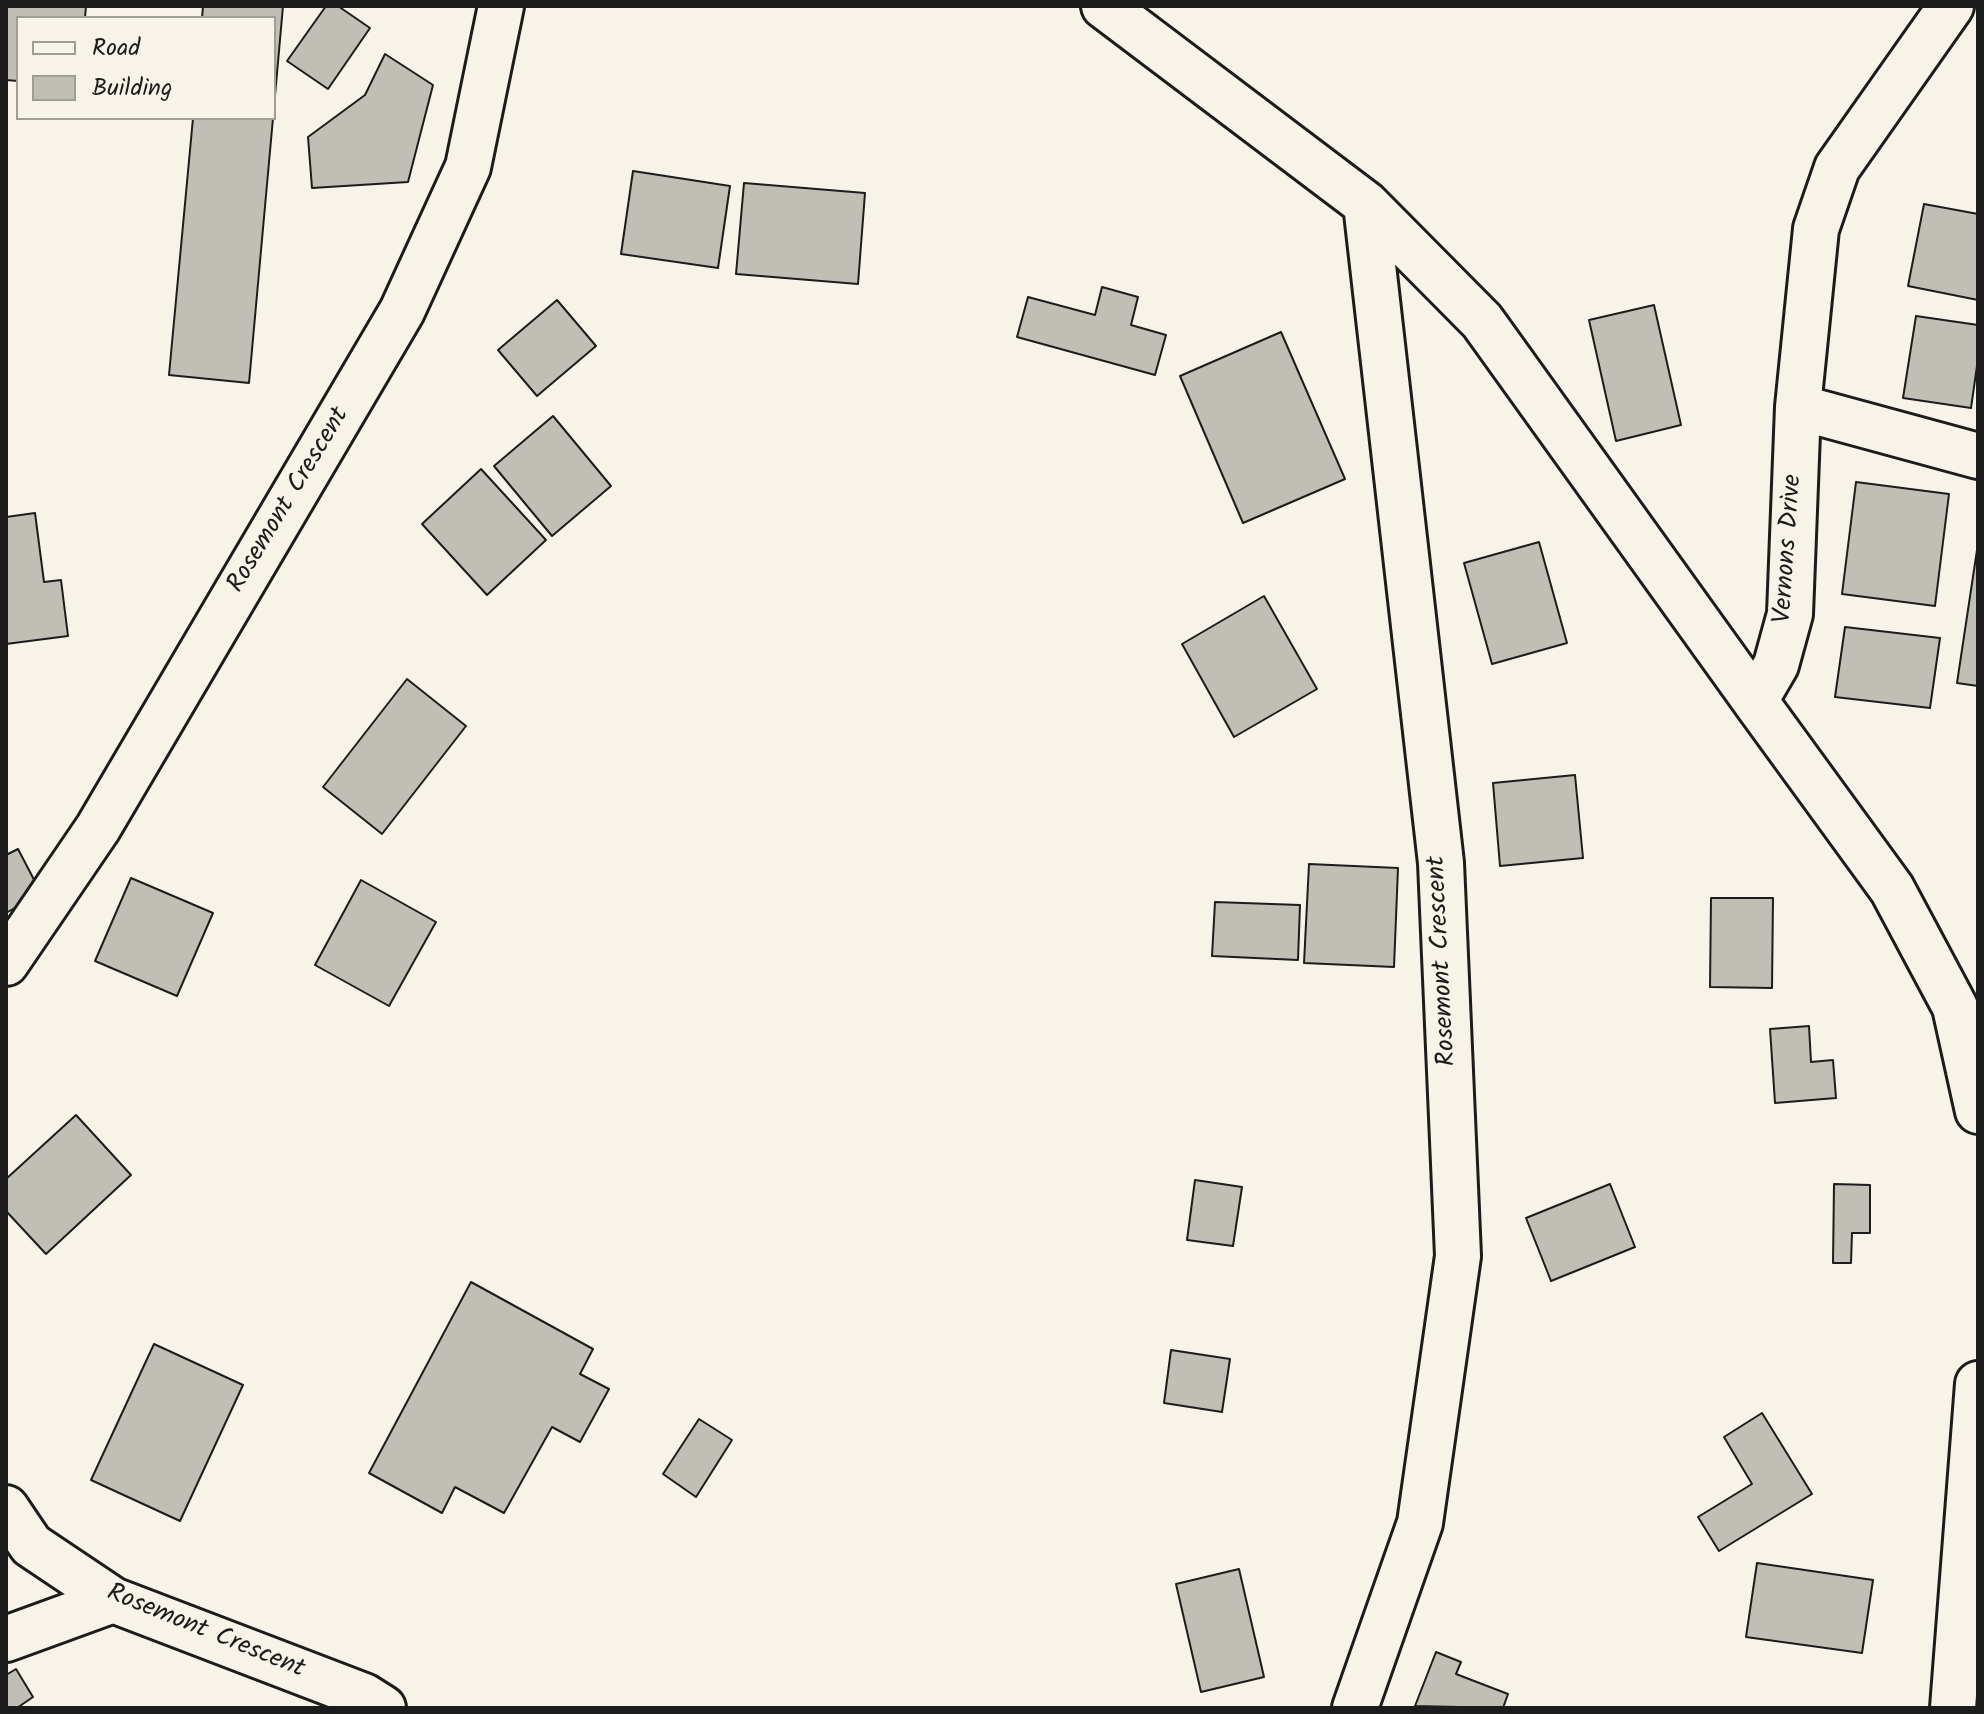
<!DOCTYPE html>
<html>
<head>
<meta charset="utf-8">
<style>
	body { margin:0 }
	#map { position:relative; width:1984px; height:1714px; overflow:hidden; background:#f7f3e8; font-family:Kalam,sans-serif }
	canvas { display:block }
	.frame { position:absolute; inset:0; border:8px solid #1c1c1c; pointer-events:none }
	.legend { position:absolute; left:16px; top:16px; width:260px; height:104px; box-sizing:border-box; background:#f7f3e8; border:2px solid #9f9d96; margin:0; padding:10px 14px; list-style:none; font-size:24px; color:#1c1c1c }
	.legend li { display:flex; align-items:center; gap:16px; height:40px }
	.legend b { width:40px; border:2px solid #9f9d96 }
</style>
</head>
<body>
<div id="map">
<canvas width="1984" height="1714"></canvas>
<div class="frame"></div>
<ul class="legend">
<li><b style="height:10px;background:#f7f3e8"></b>Road</li>
<li><b style="height:22px;background:#c0beb5"></b>Building</li>
</ul>
</div>
<script>
const ctx = document.querySelector('canvas').getContext('2d');
ctx.lineJoin = 'round';
function fillPath(path, color) {
  ctx.fillStyle = color;
  ctx.fill(path, 'evenodd');
}
function strokePath(path, color, width, dash) {
  ctx.strokeStyle = color;
  ctx.lineWidth = width;
  ctx.lineCap = dash ? 'butt' : 'round';
  ctx.setLineDash(dash || []);
  ctx.stroke(path);
}
function drawText(font, color, halo, rows, align = 'center') {
  ctx.font = font + ' Kalam,sans-serif';
  ctx.lineWidth = 6;
  ctx.setLineDash([]);
  ctx.textBaseline = 'middle';
  ctx.strokeStyle = halo;
  ctx.fillStyle = color;
  for (const [text, x, y, turn = 0] of rows) {
    ctx.save();
    ctx.translate(x, y);
    ctx.rotate((+turn || 0) * Math.PI / 180);
    ctx.textAlign = isNaN(turn) ? turn : align;
    if (halo) ctx.strokeText(text, 0, 0);
    ctx.fillText(text, 0, 0);
    ctx.restore();
  }
}
const building = new Path2D(`
	M6,6H86L85,18H18V81L6,80Z
	M203,6H283L274,107V18H202Z
	M326,6H338L370,28L328,89L287,61Z
	M385,54L433,85L408,182L312,188L308,137L365,95Z
	M193,118H273L249,383L169,375Z
	M633,171L730,186L718,268L621,254Z
	M744,183L865,193L858,284L736,274Z
	M1924,204L1978,214V300L1908,286Z
	M1102,287L1138,297L1131,325L1166,335L1155,375L1017,337L1028,297L1095,315Z
	M557,300L596,346L537,396L498,350Z
	M1654,305L1681,425L1616,441L1589,320Z
	M1916,316L1978,325V359L1971,408L1903,398Z
	M1281,332L1345,479L1243,523L1180,376Z
	M553,416L611,486L552,536L494,466Z
	M481,469L546,540L487,595L422,524Z
	M1856,482L1949,494L1935,606L1842,594Z
	M35,513L44,582L61,580L68,636L6,644V517Z
	M1539,542L1567,643L1492,664L1464,563Z
	M1977,550H1978V686L1957,683Z
	M1264,596L1317,689L1234,737L1182,644Z
	M1845,627L1940,638L1930,708L1835,697Z
	M407,679L466,726L382,834L323,787Z
	M1575,775L1583,858L1500,866L1493,783Z
	M18,849L41,893L6,913V855Z
	M1309,864L1398,868L1394,967L1304,963Z
	M131,878L213,913L177,996L95,961Z
	M361,880L436,922L389,1006L315,965Z
	M1711,898H1773L1772,988L1710,987Z
	M1215,902L1300,905L1298,960L1212,956Z
	M1809,1026L1811,1062L1833,1060L1836,1098L1775,1103L1770,1029Z
	M76,1115L131,1175L46,1254L6,1211V1179Z
	M1195,1180L1242,1187L1233,1246L1187,1240Z
	M1610,1184L1635,1247L1551,1281L1526,1218Z
	M1834,1184L1870,1185V1233H1852L1851,1263H1833Z
	M471,1282L593,1349L580,1374L609,1389L580,1442L552,1427L504,1513L455,1487L442,1513L369,1473Z
	M154,1344L243,1385L180,1521L91,1480Z
	M1171,1350L1230,1359L1222,1412L1164,1403Z
	M1762,1413L1812,1494L1719,1551L1698,1517L1752,1484L1724,1437Z
	M699,1419L732,1440L696,1497L663,1474Z
	M1757,1563L1873,1580L1862,1653L1746,1637Z
	M1239,1569L1264,1677L1201,1692L1176,1584Z
	M1436,1652L1461,1662L1456,1674L1508,1694L1503,1708L1415,1706Z
	M16,1669L33,1697L17,1708H6V1675Z`);
const minor = new Path2D(`
	M1104,6L1366,204L1482,321L1755,701
	M1951,6L1837,168L1816,229L1798,407L1790,614L1776,665L1755,701L1892,889L1955,1007L1978,1111
	M1798,407L1978,456
	M6,963L98,828L402,311L468,167L501,6
	M6,1508L31,1545L113,1600L364,1696L383,1708
	M6,1639L113,1600
	M1355,1708L1420,1523L1458,1256L1441,863L1366,204
	M1953,1708L1978,1384`);
const streetNames = [
	["Rosemont Crescent",290,501,-59],
	["Vernons Drive",1790,549,-86],
	["Rosemont Crescent",1444,961,-93],
	["Rosemont Crescent",205,1633,22]
];
fillPath(building, '#c0beb5');
strokePath(building, '#1c1c1c', 2);
strokePath(minor, '#1c1c1c', 50);
strokePath(minor, '#f7f3e8', 44);
drawText('26px', '#1c1c1c', '#f7f3e8', streetNames);
</script>
</body>
</html>
